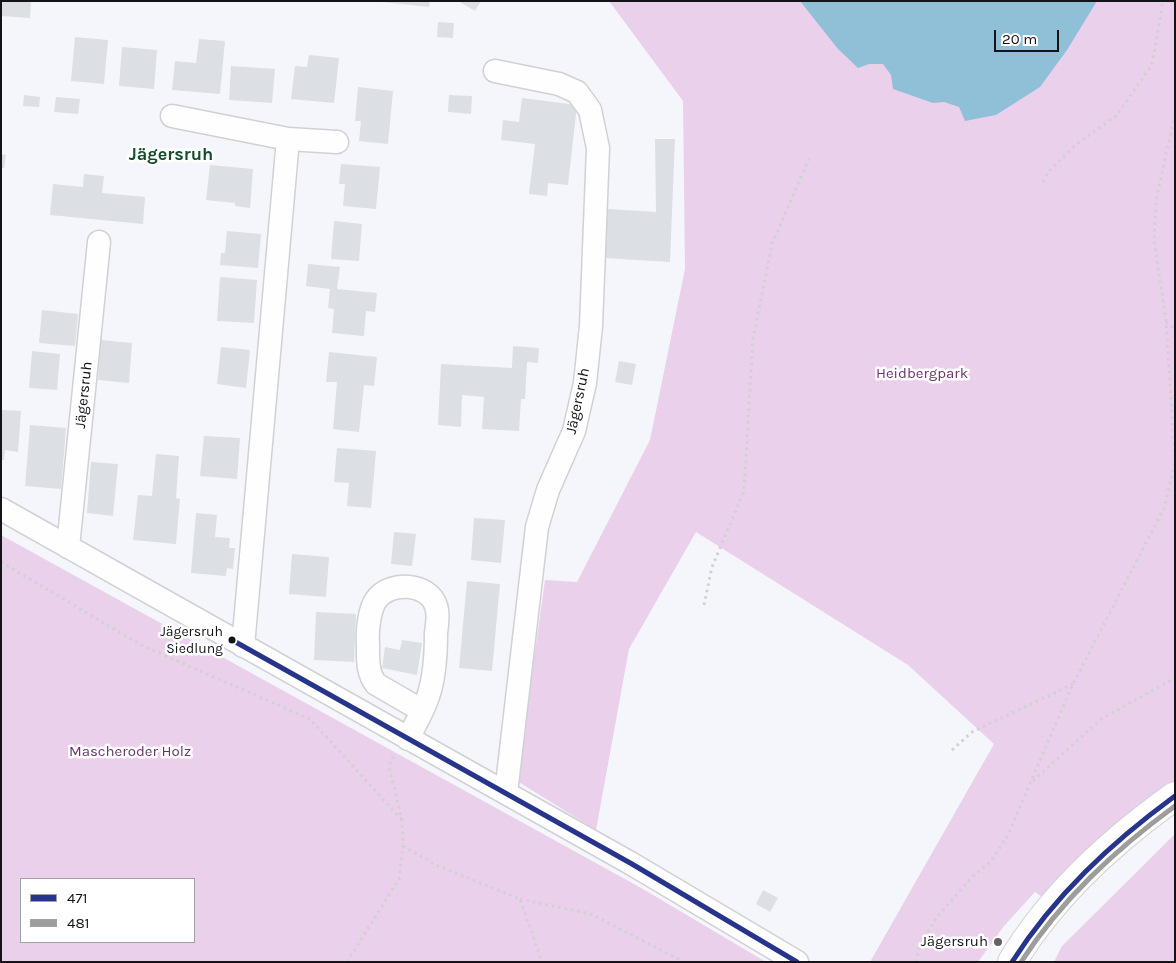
<!DOCTYPE html>
<html>
<head>
<meta charset="utf-8">
<style>
	body { margin:0 }
	#map { position:relative; width:1176px; height:963px; overflow:hidden; background:#f5f6fb; font-family:Karla,sans-serif }
	canvas { display:block }
	.frame { position:absolute; inset:0; border:2px solid #131318; pointer-events:none }
	.legend { position:absolute; left:20px; top:878px; width:175px; height:65px; box-sizing:border-box; background:#fff; border:1px solid #a1a1a3; margin:0; padding:6px 9px; list-style:none; font-size:15px; color:#131318 }
	.legend li { display:flex; align-items:center; gap:10px; height:25px }
	.legend b { width:25px; border:1px solid #a1a1a3 }
	.scale { position:absolute; left:994px; top:30px; width:65px; height:22px; box-sizing:border-box; border:2px solid #131318; border-top:0; padding-left:6px; font-size:15px; line-height:18px; white-space:nowrap; color:#131318; -webkit-text-stroke:4px #fff; paint-order:stroke }
</style>
</head>
<body>
<div id="map">
<canvas width="1176" height="963"></canvas>
<div class="frame"></div>
<ul class="legend">
<li><b style="height:6px;background:#27348b"></b>471</li>
<li><b style="height:6px;background:#9d9d9c"></b>481</li>
</ul>
<div class="scale">20 m</div>
</div>
<script>
const ctx = document.querySelector('canvas').getContext('2d');
ctx.lineJoin = 'round';
function fillPath(path, color) {
  ctx.fillStyle = color;
  ctx.fill(path, 'evenodd');
}
function strokePath(path, color, width, dash) {
  ctx.strokeStyle = color;
  ctx.lineWidth = width;
  ctx.lineCap = dash ? 'butt' : 'round';
  ctx.setLineDash(dash || []);
  ctx.stroke(path);
}
function drawText(font, color, halo, rows, align = 'center') {
  ctx.font = font + ' Karla,sans-serif';
  ctx.lineWidth = 5;
  ctx.setLineDash([]);
  ctx.textBaseline = 'middle';
  ctx.strokeStyle = halo;
  ctx.fillStyle = color;
  for (const [text, x, y, turn = 0] of rows) {
    ctx.save();
    ctx.translate(x, y);
    ctx.rotate((+turn || 0) * Math.PI / 180);
    ctx.textAlign = isNaN(turn) ? turn : align;
    if (halo) ctx.strokeText(text, 0, 0);
    ctx.fillText(text, 0, 0);
    ctx.restore();
  }
}
const green = new Path2D(`
	M609,1H1175V796L1053,905L1035,892L1004,926L978,962H870L994,744L908,665L696,532L629,649L596,830L517,781L545,580L577,582L650,440L685,269L683,101Z
	M1,535L643,889L766,962H1ZM194,879V942H21V879Z
	M1175,834V962H1054L1062,946Z`);
const water = new Path2D(`
	M800,1H1097L1067,50L1040,87L996,115L965,121L959,107L944,102L933,103L893,89L891,75L883,64H869L858,68L838,49Z`);
const building = new Path2D(`
	M1,1H31L30,18L1,16Z
	M373,1H430L429,7Z
	M458,1H481L475,11Z
	M438,22L454,23L453,38L437,37Z
	M75,37L108,40L104,84L71,81Z
	M199,39L225,41L220,94L172,90L175,61L196,63Z
	M122,47L157,50L154,89L119,86Z
	M309,55L339,58L334,103L291,99L295,66L307,67Z
	M231,66L275,69L272,103L229,100Z
	M358,87L393,91L388,144L359,141L361,121H355Z
	M24,95L40,97L39,107L23,106Z
	M449,95L472,96L471,114L448,112Z
	M56,97L80,99L78,114L54,112Z
	M522,98L577,105L568,185L548,183L547,196L529,194L535,144L501,140L503,120L519,122Z
	M655,139H675L670,262L604,258L608,209L656,212Z
	M1,154L6,155L4,168H1Z
	M341,164L380,167L376,209L343,206L345,184H339Z
	M210,165L253,169L250,208L235,206V203L206,200Z
	M84,174L104,176L102,193L145,197L143,224L50,215L53,184L83,187Z
	M334,221L362,224L359,261L331,259Z
	M227,231L261,234L258,268L220,265L221,253H225Z
	M308,264L340,267L337,289L377,293L375,312L366,311L364,336L332,333L334,309L328,308L330,289L306,286Z
	M220,277L257,280L254,323L217,321Z
	M42,310L78,314L75,346L39,343Z
	M101,340L132,343L129,383L98,380Z
	M513,346L539,348L538,363L527,362L525,399H521L519,431L482,429L484,397L462,395L461,427L438,425L441,364L512,368Z
	M221,347L250,350L246,388L217,384Z
	M32,351L60,354L57,390L29,388Z
	M329,352L377,357L374,386L364,385L359,432L333,429L337,382H326Z
	M619,361L636,364L632,385L615,382Z
	M1,410L21,411L18,452L5,450L4,460H1Z
	M30,425L66,428L61,489L25,486Z
	M204,436L240,438L237,479L200,476Z
	M337,448L376,451L371,508L347,506L349,483L334,482Z
	M156,454L179,456L176,498L180,499L176,544L133,540L138,495L152,496Z
	M91,462L118,464L113,516L87,513Z
	M196,513L217,515L215,537L230,538L229,548H235L233,569L227,568L226,576L191,573Z
	M474,518L505,520L501,563L471,560Z
	M394,532L416,534L412,566L391,564Z
	M292,554L329,557L326,597L289,594Z
	M467,581L500,584L492,671L459,668Z
	M316,612L356,614L354,662L314,660Z
	M402,640L422,643L417,675L382,668L385,647L400,650Z
	M763,890L778,898L770,912L756,904Z`);
const path = new Path2D(`
	M1175,114L1156,200L1154,240L1166,321L1175,460
	M1043,182L1048,172L1078,143L1116,116L1152,65L1163,1
	M1166,322L1175,329
	M1,562L141,645L310,719L402,820
	M704,605L712,567L744,491L753,339L772,244L809,159
	M952,750L972,732L1073,684
	M1033,781L1101,719L1175,678
	M403,846L436,865L520,899L542,962
	M520,899L591,914L684,962
	M347,962L399,879L403,846L402,820L389,766L394,754
	M916,962L920,945L937,917L972,877L991,861L1007,837L1073,684L1164,508L1175,463`);
const minor = new Path2D(`
	M495,71L559,84L577,92L590,110L598,148L591,326L585,383L574,431L548,490L537,527L506,793
	M172,116L288,139L243,646
	M288,139L337,142
	M1,509L632,864L797,962
	M68,547L99,242
	M408,739C415,724 426,707 430,690C435,672 436,652 436,633C437,625 439,614 436,606C429,583 390,580 376,600C369,610 367,632 368,644C368,659 367,673 376,684L421,710`);
const major = new Path2D(`
	M1012,962C1052,895 1112,841 1175,796`);
const bus1 = new Path2D(`
	M232,640L632,864L797,962
	M1012,962C1055,895 1111,843 1175,796`);
const bus2 = new Path2D(`
	M1021,962C1062,899 1115,850 1175,806`);
const markers = [
	[232,640,4.5,"#131318"],
	[998,942,5,"#626267"]
];
const busNames = [
	["Jägersruh",223,632],
	["Siedlung",223,649]
];
const parkNames = [
	["Heidbergpark",922,374],
	["Mascheroder Holz",130,752]
];
const streetNames = [
	["Jägersruh",84,395,-84],
	["Jägersruh",578,401,-78]
];
const poiNames = [
	["Jägersruh",988,942]
];
const quarterNames = [
	["Jägersruh",171,155]
];
fillPath(green, '#ead0eb');
fillPath(water, '#90c0d8');
fillPath(building, '#dcdfe3');
strokePath(minor, '#d0d1d5', 25);
strokePath(major, '#d0d1d5', 30);
strokePath(path, '#d1d1d3', 3, [2.5, 4]);
strokePath(minor, '#fefefe', 22);
strokePath(major, '#fefefe', 28);
strokePath(bus1, '#27348b', 5);
strokePath(bus2, '#9d9d9c', 5);
for (const [x, y, r, color] of markers) {
  const dot = new Path2D();
  dot.arc(x, y, r, 0, 2 * Math.PI);
  ctx.fillStyle = color;
  ctx.fill(dot);
  strokePath(dot, '#fff', 2);
}
drawText('14px', '#131318', '#fff', busNames, 'right');
drawText('15px', '#6c326c', '#fff', parkNames);
drawText('15px', '#131318', '#fff', streetNames);
drawText('15px', '#131318', '#fff', poiNames, 'right');
drawText('bold 18px', '#144d2d', '#fff', quarterNames);
</script>
</body>
</html>
